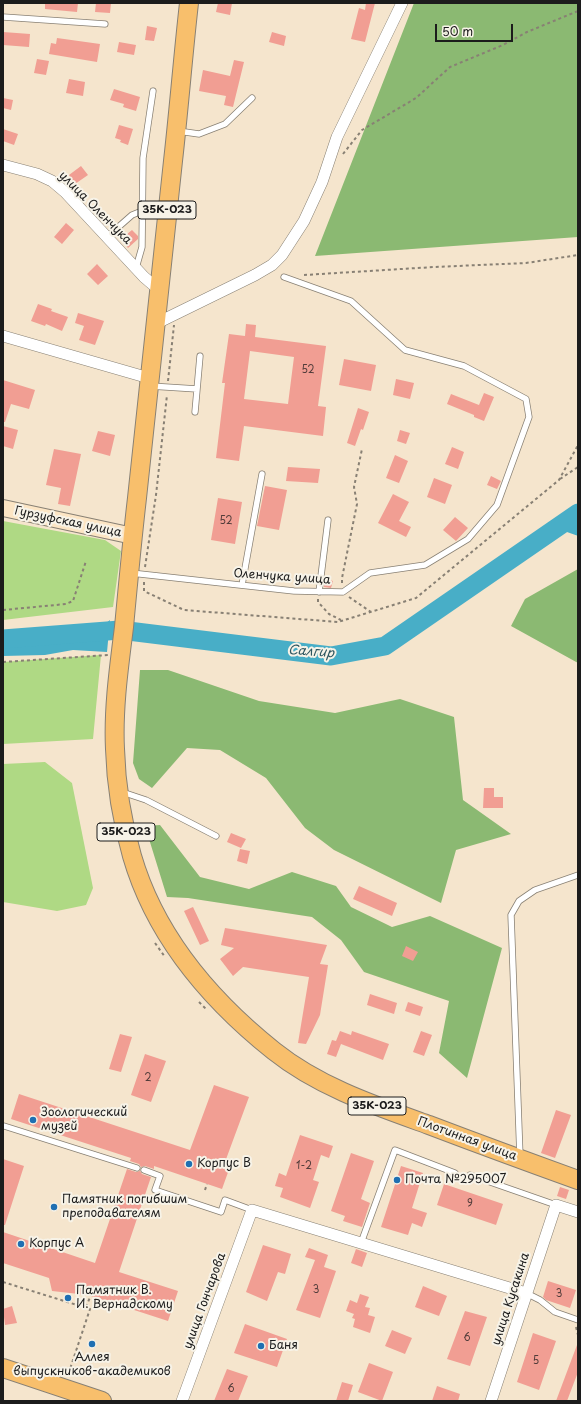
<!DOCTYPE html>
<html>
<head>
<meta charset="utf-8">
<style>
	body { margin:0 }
	#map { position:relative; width:581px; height:1404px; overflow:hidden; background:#f5e5cd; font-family:"Playpen Sans",sans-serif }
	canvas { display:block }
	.frame { position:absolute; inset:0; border:4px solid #1c1c1c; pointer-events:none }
	.scale { position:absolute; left:435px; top:24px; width:78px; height:18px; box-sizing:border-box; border:2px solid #1c1c1c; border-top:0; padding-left:5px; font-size:12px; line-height:14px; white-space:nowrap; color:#1c1c1c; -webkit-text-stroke:3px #f7f3e8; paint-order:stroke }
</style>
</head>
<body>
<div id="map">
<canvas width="581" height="1404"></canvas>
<div class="frame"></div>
<div class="scale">50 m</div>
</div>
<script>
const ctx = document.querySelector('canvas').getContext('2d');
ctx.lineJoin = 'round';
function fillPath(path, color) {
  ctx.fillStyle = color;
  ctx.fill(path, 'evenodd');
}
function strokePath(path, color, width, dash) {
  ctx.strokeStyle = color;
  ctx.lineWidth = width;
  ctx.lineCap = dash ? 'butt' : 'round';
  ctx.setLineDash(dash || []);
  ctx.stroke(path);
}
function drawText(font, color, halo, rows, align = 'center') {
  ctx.font = font + ' "Playpen Sans",sans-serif';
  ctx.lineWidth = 4;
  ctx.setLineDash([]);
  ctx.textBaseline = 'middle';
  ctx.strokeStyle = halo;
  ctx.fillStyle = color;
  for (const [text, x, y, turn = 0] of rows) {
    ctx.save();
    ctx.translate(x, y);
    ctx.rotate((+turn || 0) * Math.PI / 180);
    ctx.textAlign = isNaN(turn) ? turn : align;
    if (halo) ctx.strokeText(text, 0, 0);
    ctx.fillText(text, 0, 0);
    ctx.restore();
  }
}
const green = new Path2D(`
	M3,521L105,540L121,551L113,607L3,620Z
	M101,655L93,739L3,744V662Z
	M45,762L72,783L93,888L86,905L57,911L3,902V764Z`);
const forest = new Path2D(`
	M414,3H578V237L315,256Z
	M578,569V663L511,626L525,599Z
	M140,670H168L259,701L335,713L400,699L454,717L463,800L511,834L456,850L441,903L334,850L305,828L266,778L220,750L187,748L152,788L139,779L133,763Z
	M160,825L200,877L249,889L292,872L336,886L351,907L392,927L430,916L502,948L467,1078L439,1053L449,1001L364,972L341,940L312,917L188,898L167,897L145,826Z`);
const water = new Path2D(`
	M110,620L107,652L73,650L45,655L3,656V635L56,641L94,633Z`);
const canal = new Path2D(`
	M561,524L578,530`);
const river = new Path2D(`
	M3,639L120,630L331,656L385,646L578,513`);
const building = new Path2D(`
	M45,3H78L77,12L45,9Z
	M96,3H111L110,13L95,12Z
	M218,3H232L230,15L216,12Z
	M366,3H375L365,42L351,39L359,8L365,10Z
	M147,26L157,28L154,41L145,40Z
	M3,32L30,34L29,47L3,45Z
	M272,32L286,36L284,46L269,42Z
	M57,38L100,44L97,62L49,54L51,43L56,44Z
	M119,42L136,45L134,55L117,52Z
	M37,59L49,61L46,75L34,73Z
	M234,60L244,62L233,107L224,105L226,96L199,91L203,70L230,76Z
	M69,79L85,82L83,96L66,93Z
	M114,89L140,97L136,111L123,107L124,104L110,100Z
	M3,98L13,100L11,110L3,108Z
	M119,125L133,129L128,145L120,142L121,140L115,138Z
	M3,129L18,134L14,145L3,141Z
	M81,166L88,175L75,184L69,175Z
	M66,223L74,230L62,244L54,237Z
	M132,230L138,236V239L128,248L121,239Z
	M97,264L108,276L98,285L87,274Z
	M38,304L52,309L51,311L68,317L62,331L46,324L45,326L31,321Z
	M78,313L104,321L95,345L79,340L84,326L75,323Z
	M246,324L256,325L255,337L326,346L318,406L326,407L323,436L244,426L239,461L216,458L225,383H222L229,334L245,336ZM250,351L294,357L288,404L244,399Z
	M344,359L376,365L371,391L339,385Z
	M396,379L414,383L410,399L393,395Z
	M3,380L35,390L29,409L11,404L5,422H3Z
	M484,393L494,397L484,421L474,417V415L447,404L451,394L479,405Z
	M358,408L369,412L363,430L361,429L355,446L347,443Z
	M3,426L18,430L13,449L3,446Z
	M400,430L410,433L406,444L397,441Z
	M98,431L115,435L110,456L92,451Z
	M452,447L464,452L458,469L445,464Z
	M54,449L81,454L70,506L58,504L61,488L46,485Z
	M395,455L408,461L399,483L386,478Z
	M288,467L320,469L318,483L286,481Z
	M491,476L501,481L497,489L487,485Z
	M434,478L452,485L445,504L427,497Z
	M265,486L287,490L279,530L257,526Z
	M393,494L409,502L399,521L411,527L406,537L378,523Z
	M218,498L242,502L235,544L211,540Z
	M455,517L468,528L456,541L443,530Z
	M325,579L333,581L331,588L324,587Z
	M484,788H494V797H503V808H483Z
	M231,833L246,839L241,848L227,842Z
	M240,849L250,851L247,864L237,861Z
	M359,886L397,903L392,916L353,899Z
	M193,907L209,941L200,945L184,911Z
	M225,928L327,945L320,964L328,965L320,1015L306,1044L298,1043L309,977L243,967L233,976L220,959L234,948L221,945Z
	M406,946L418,952L413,961L402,956Z
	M370,994L397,1003L394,1014L367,1005Z
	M408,1002L423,1007L420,1016L405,1011Z
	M340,1031L351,1035L352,1031L389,1044L383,1060L341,1044L336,1057L327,1054L332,1040L336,1041Z
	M421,1031L432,1035L424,1056L413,1052Z
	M120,1034L132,1037L121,1072L109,1069Z
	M145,1054L166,1061L151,1102L131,1095Z
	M214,1085L249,1097L225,1162L231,1164L222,1189L154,1166V1169L145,1166L141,1167L139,1164L130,1161L131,1158L11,1119L19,1094L190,1150Z
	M556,1110L571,1115L555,1158L541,1153Z
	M300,1135L333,1146L329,1158L321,1155L313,1180L319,1182L310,1208L280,1197L283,1188L275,1186L279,1173L286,1176Z
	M351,1153L374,1161L361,1199L370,1203L362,1227L343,1221L345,1216L331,1211Z
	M3,1159L24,1166L5,1225H3Z
	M401,1166L423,1173L412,1208L427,1213L422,1227L412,1223L408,1235L381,1227Z
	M127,1169L136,1172L140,1171L142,1174L151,1177L119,1272L178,1291L168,1321L88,1295L52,1291L49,1278L3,1263V1232L95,1263Z
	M444,1184L503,1204L496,1225L437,1205Z
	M560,1187L569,1190L566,1199L557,1196Z
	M263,1245L291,1254L285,1274L278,1272L267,1301L246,1292Z
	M309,1248L328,1255L324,1267L336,1271L320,1318L296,1310L315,1260L305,1257Z
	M356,1249L367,1253L362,1267L351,1263Z
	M548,1281L576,1290L570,1308L546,1300L543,1297Z
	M423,1286L447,1296L439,1316L415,1307Z
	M360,1294L369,1297L365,1307L370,1308L368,1315L375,1317L370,1333L353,1327L355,1319L352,1318L354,1314L346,1311L350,1300L357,1303Z
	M12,1306L17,1323L5,1325L3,1309Z
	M465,1311L487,1317L470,1366L447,1359Z
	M245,1324L287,1339L277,1367L234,1353Z
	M392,1330L412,1338L405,1354L385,1346Z
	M533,1333L556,1341L539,1390L517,1382Z
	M577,1345L578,1372L567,1401H556Z
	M369,1363L393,1372L382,1401L358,1392Z
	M227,1369L248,1376L238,1401H214Z
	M342,1382L353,1385L348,1401H336Z
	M437,1386L460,1394L458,1401H432Z`);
const path = new Path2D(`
	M343,154L362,130L416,98L450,67L503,45L527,32L578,11
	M304,275L434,267L526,263L578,255
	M168,381L174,325
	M560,479L578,467
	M145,567L156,495L167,395
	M144,582V591L184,610L338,622L416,598L559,480L578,445
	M342,583V578L357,504L354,487L362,449
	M349,597L371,612
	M318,599V602L329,614L341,620
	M3,610L66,604L73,601L86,561
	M3,662L108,655
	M155,943L165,957
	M199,1002L206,1009
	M205,1190L207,1184
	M3,1282L90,1309L68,1375
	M86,1307L91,1295
	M576,1327L578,1335`);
const service = new Path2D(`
	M3,17L105,24
	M178,131L199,134L225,124L252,98
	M107,237L132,215L142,211
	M136,268L142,247L143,158L153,91
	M150,386L197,389
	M195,412L200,356
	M131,573L294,591L343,592L370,573L425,565L468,539L497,505L529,417L526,399L464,366L405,350L351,301L284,277
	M242,585L262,474
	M319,592L328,520
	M122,792L146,800L216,836
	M4,1126L137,1168
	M520,1157L511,915L519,901L535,890L578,875
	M144,1170L160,1176L155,1190L221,1212L225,1200L252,1210
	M470,1175L556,1205
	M361,1243L395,1150L455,1173
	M526,1293L540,1300L555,1312L578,1320`);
const minor = new Path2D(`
	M3,165L37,174L52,181L65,192L144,277L158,289
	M155,324L255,275L272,265L282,255L304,221L322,182L337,137L402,3
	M3,336L149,378
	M182,1401L252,1210L526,1293
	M491,1401L556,1205L578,1212`);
const secondary = new Path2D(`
	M3,508L133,536`);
const primary = new Path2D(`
	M189,3C183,56 179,108 173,161C161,273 148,385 137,498C132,541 128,584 124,627C119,667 113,709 115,749C116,785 122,821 132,856C155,935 210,1000 274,1051C319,1087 376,1106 429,1125C479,1144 528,1162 578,1180
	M3,1368L102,1401`);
const markers = [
	[33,1120,4,"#1f6fb2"],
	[189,1164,4,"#1f6fb2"],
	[397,1180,4,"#1f6fb2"],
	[54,1207,4,"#1f6fb2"],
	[21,1244,4,"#1f6fb2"],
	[68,1298,4,"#1f6fb2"],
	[92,1344,4,"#1f6fb2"],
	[261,1346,4,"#1f6fb2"]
];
const numberNames = [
	["52",308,370],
	["52",226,521],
	["2",148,1078],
	["1-2",304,1166],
	["9",470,1204],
	["3",316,1290],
	["3",559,1294],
	["6",467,1338],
	["5",536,1361],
	["6",231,1389]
];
const shields = [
	[167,210,58],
	[126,832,58],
	[377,1106,58]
];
const shieldNames = [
	["35К-023",167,210],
	["35К-023",126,832],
	["35К-023",377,1106]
];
const streetNames = [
	["улица Оленчука",95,208,45],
	["Гурзуфская улица",68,522,12],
	["Оленчука улица",282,577,4],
	["Плотинная улица",467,1139,20],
	["улица Кусакина",511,1299,-72],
	["улица Гончарова",205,1301,-70]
];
const poiNames = [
	["Зоологический",41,1113],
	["музей",41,1127],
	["Корпус В",197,1164],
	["Почта №295007",405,1180],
	["Памятник погибшим",62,1200],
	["преподавателям",62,1214],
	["Корпус А",29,1244],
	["Памятник В.",76,1291],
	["И. Вернадскому",76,1305],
	["Баня",269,1346],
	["Аллея",92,1358,"center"],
	["выпускников-академиков",92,1372,"center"]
];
const waterNames = [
	["Салгир",311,652,4]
];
fillPath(green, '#afd984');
fillPath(forest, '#8bb972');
fillPath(water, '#48aec7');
strokePath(canal, '#48aec7', 11);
strokePath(river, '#48aec7', 19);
fillPath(building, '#f19e93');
strokePath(service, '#888074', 7);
strokePath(minor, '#888074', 12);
strokePath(secondary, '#888074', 18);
strokePath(primary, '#888074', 20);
strokePath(path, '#888074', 2, [3, 3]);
strokePath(service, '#fff', 5.5);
strokePath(minor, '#fff', 11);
strokePath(secondary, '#fce5c4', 16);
strokePath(primary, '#f8bf6c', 18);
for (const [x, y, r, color] of markers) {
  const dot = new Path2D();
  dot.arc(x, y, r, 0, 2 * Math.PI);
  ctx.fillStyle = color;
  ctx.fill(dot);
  strokePath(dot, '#f7f3e8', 1.5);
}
drawText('10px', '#513c3a', null, numberNames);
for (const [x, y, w] of shields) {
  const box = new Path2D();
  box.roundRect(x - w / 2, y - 9, w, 18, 3);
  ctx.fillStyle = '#f7f3e8';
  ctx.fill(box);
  strokePath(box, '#1c1c1c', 1);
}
drawText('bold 11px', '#1c1c1c', null, shieldNames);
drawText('12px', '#1c1c1c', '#f7f3e8', streetNames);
drawText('12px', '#1c1c1c', '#f7f3e8', poiNames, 'left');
drawText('italic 13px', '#2e5660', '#f7f3e8', waterNames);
</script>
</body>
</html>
